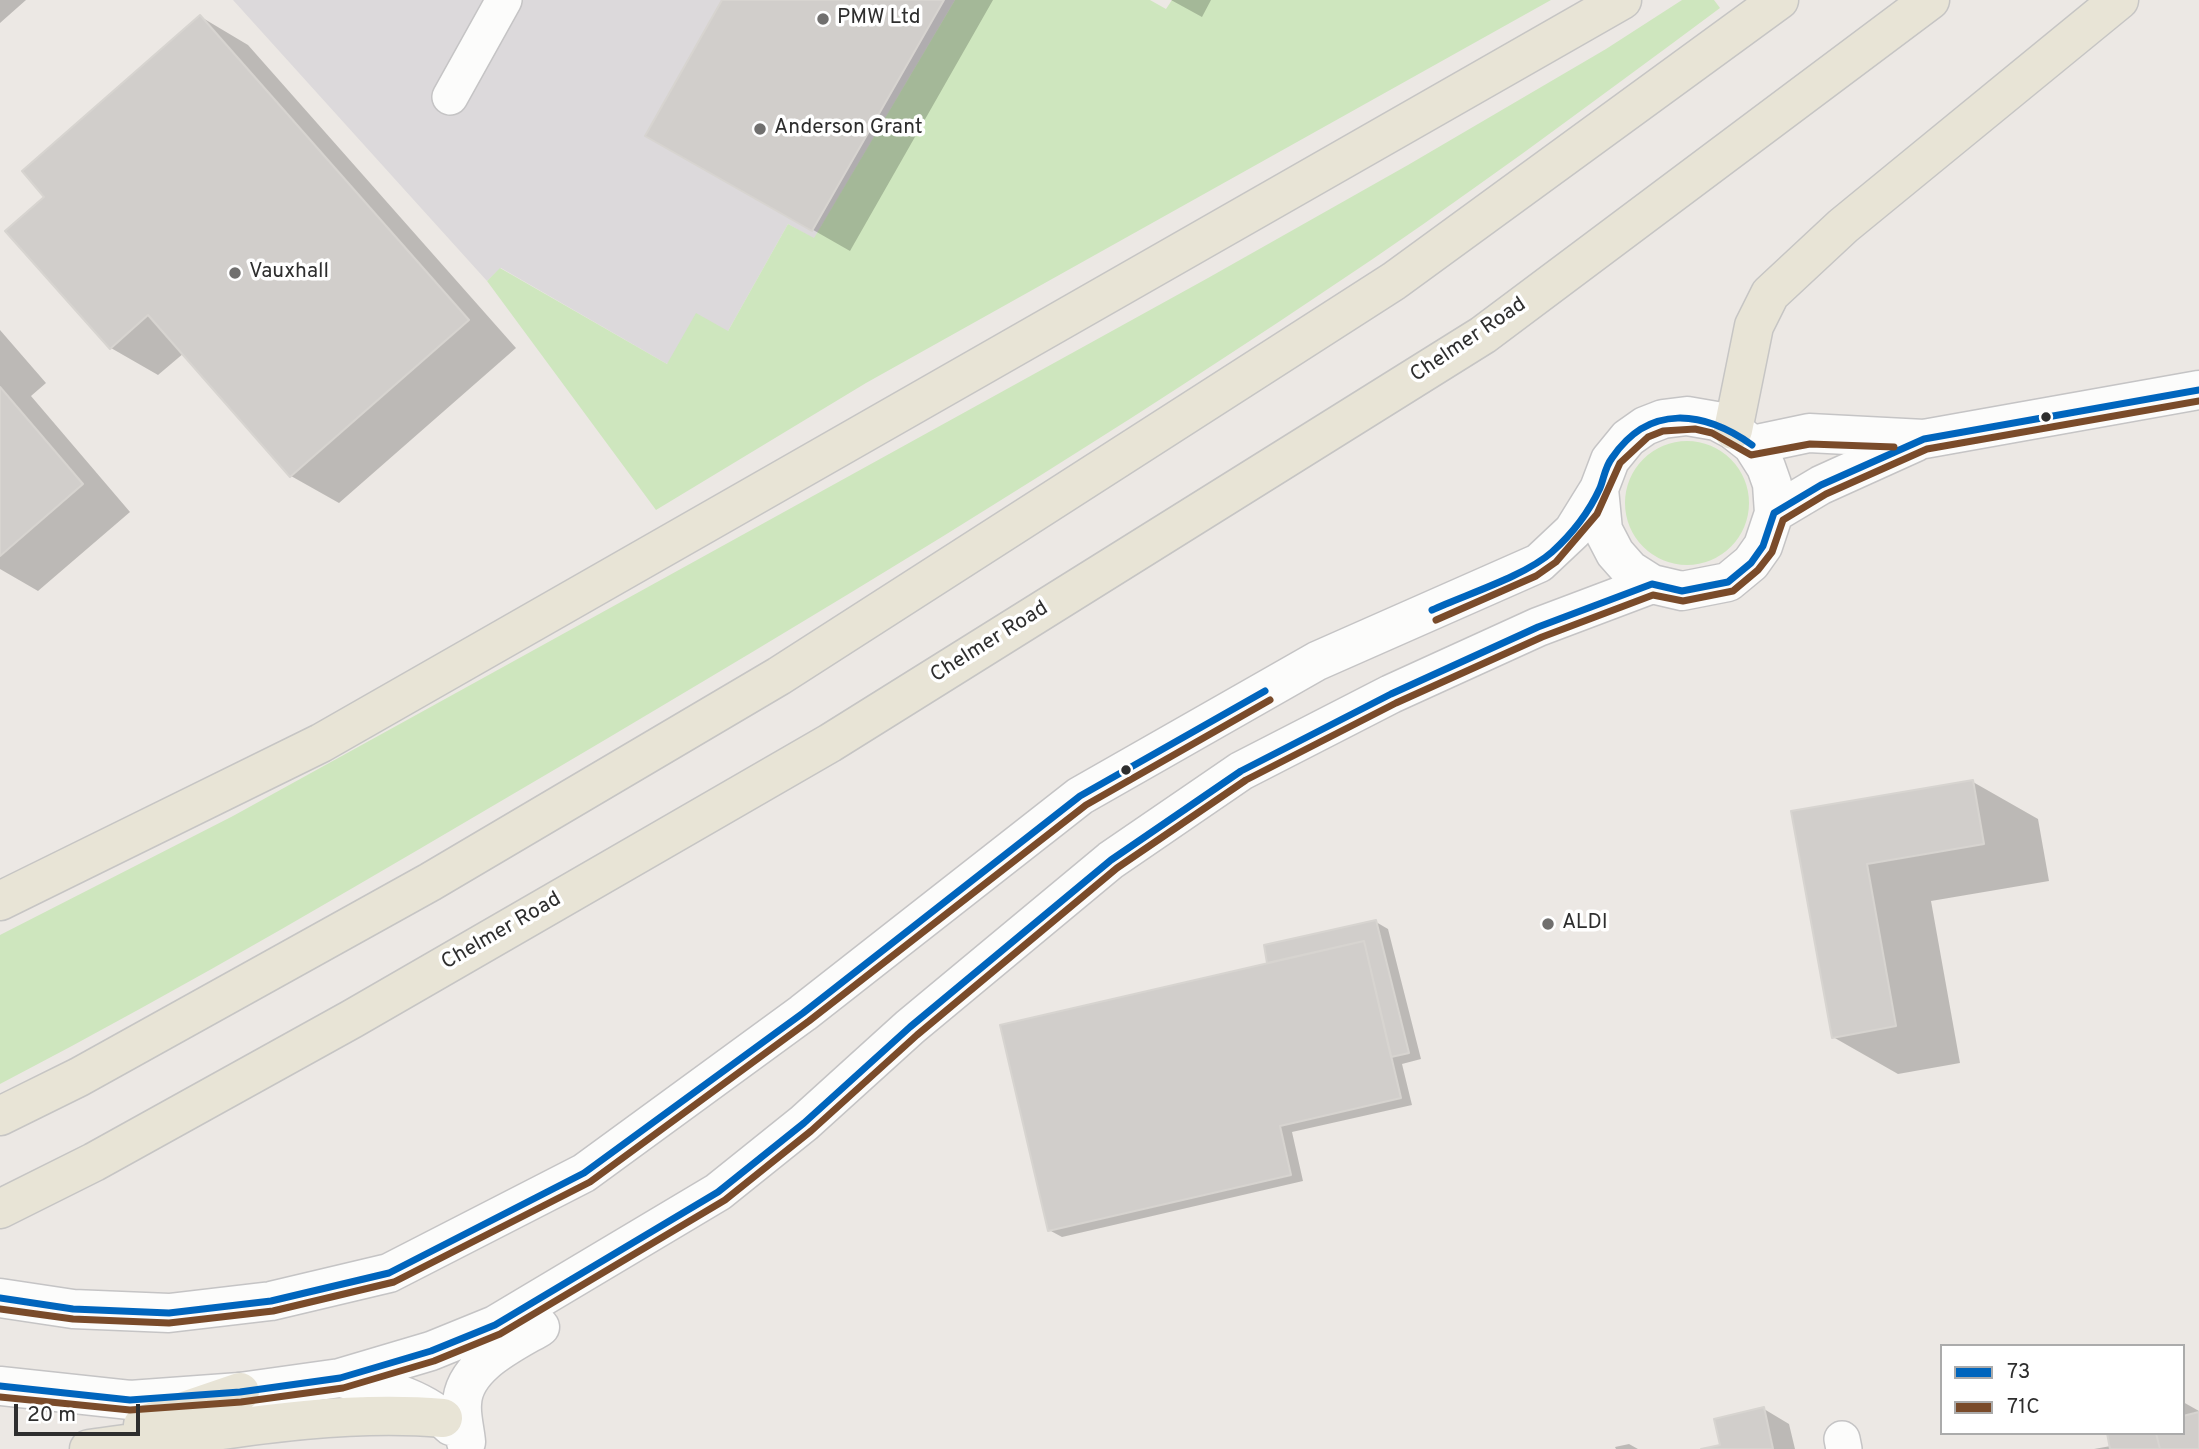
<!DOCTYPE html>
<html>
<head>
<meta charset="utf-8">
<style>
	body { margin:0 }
	#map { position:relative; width:2199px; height:1449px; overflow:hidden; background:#ece8e4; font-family:Overpass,sans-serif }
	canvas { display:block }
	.legend { position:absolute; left:1940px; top:1344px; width:245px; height:91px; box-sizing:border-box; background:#fff; border:2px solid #ababab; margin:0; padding:9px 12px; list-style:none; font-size:21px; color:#2e2e2e }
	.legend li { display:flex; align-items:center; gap:14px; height:35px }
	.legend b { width:35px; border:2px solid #ababab }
	.scale { position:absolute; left:14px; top:1404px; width:126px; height:32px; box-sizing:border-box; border:4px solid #2e2e2e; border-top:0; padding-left:9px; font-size:21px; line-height:24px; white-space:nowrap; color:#2e2e2e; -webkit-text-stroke:5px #fff; paint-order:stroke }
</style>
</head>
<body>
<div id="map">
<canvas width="2199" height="1449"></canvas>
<ul class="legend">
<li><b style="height:9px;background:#0065bd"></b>73</li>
<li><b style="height:9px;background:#7a4b2a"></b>71C</li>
</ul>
<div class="scale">20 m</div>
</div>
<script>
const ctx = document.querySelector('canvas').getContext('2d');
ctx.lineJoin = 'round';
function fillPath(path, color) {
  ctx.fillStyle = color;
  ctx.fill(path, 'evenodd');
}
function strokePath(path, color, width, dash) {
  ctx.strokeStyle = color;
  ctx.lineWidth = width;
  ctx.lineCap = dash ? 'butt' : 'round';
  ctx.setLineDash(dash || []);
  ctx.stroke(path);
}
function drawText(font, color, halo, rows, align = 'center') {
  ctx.font = font + ' Overpass,sans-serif';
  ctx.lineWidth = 7;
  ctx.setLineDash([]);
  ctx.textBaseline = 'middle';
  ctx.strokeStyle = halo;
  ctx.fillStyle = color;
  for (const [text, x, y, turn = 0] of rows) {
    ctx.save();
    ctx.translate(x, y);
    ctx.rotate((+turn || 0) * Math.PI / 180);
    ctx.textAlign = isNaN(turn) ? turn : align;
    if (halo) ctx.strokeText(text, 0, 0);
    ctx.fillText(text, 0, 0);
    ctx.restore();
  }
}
const industrial = new Path2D(`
	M233,0H955L814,239L788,224L728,331L667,364L501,268L487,281Z`);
const green = new Path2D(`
	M955,0H1150L1166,9L1172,0H1551L866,383L656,510L487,281L500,268L667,364L696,313L728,331L788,224L814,238Z
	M1682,0H1714L1720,8C1589,105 1458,203 1322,293C1073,460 817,615 559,767C374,876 190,985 0,1084V935L233,816L1208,278L1408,165L1606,49Z
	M1625 503a62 62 0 1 1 124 0a62 62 0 1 1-124 0Z`);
const shadow = new Path2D(`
	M0,0H26L0,23Z
	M724,0H993L850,251L647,135Z
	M1171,0H1211L1202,17Z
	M201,17L248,45L516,348L339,503L291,476L184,353L158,375L111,348Z
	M0,330L46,383L31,396L130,512L38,591L0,569Z
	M1973,782L2038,819L2049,881L1931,901L1960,1063L1898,1074L1833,1037L1793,813Z
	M1376,922L1388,929L1421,1059L1402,1064L1412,1105L1292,1132L1303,1181L1062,1237L1049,1230L1269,965L1266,946Z
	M2183,1402L2199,1411V1449H2094L2183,1433Z
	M1764,1409L1789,1424L1795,1449H1709L1722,1446Z
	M1629,1444L1638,1449H1616L1615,1447Z`);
const building = new Path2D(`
	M722,0H944L812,231L645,136Z
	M200,15L469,320L290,477L148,315L110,349L5,231L44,197L22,171Z
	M0,387L83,484L0,556Z
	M1973,780L1984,844L1867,864L1896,1026L1832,1038L1791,811Z
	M1376,920L1409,1053L1391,1057L1364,941L1267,963L1264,945Z
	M1364,941L1401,1098L1280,1126L1291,1175L1048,1231L1000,1025Z
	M1764,1407L1773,1449H1701L1720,1445L1714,1419Z
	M2199,1412V1449H2160L2156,1433H2183V1416Z
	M2107,1433H2156L2160,1449H2110Z`);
const street = new Path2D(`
	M450,97L504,0
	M1842,1439L1844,1449`);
const secondary = new Path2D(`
	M1752,445L1809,433L1924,439L2199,390
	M1774,513L1821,485L1916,442
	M0,1298L73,1309L169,1313L271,1301L389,1273L584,1173L803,1013L1080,796L1317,661L1539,563L1573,531L1599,489L1610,460L1628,438L1645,426L1663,419L1687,416L1716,421L1733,430L1752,445L1766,467L1772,484L1774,513L1763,546L1751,563L1728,582L1682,591L1652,584L1630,570L1615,553L1603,530L1599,489
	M341,1378C379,1388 422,1396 451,1426
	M0,1386L130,1400L240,1392L340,1378L431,1351L495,1325L718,1192L804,1123L910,1027L1111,860L1241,771L1391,694L1538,627L1652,584
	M466,1442C465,1430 461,1416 462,1404C463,1366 511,1344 540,1327`);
const primary = new Path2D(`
	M1733,430L1754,326L1770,294L1843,226L2119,0
	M0,901L321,743L1622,0
	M0,1116L79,1077L430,882L779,676L1394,281L1779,0
	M0,1209L94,1162L352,1019L830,743L1483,335L1930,0
	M143,1425L240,1392
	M89,1449C205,1434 326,1408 443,1418`);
const bus1 = new Path2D(`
	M1432,610C1467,594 1525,576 1552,552C1572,534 1589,512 1600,488C1604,478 1605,467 1612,458C1649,403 1704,411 1752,445
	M0,1298L73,1309L169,1313L271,1301L389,1273L584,1173L803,1013L1080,796L1265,691
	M0,1386L130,1400L240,1392L340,1378L431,1351L495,1325L718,1192L804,1123L910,1027L1111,860L1241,771L1391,694L1538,627L1652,584L1682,591L1728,582L1751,563L1763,546L1774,513L1821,485L1924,439L2199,390`);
const bus2 = new Path2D(`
	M1436,620L1536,576L1556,562L1597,514L1620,463L1648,437L1663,431L1695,429L1712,433L1751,455L1810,444L1894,447
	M0,1309L73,1319L169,1323L273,1311L394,1282L590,1182L809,1021L1086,805L1270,700
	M0,1397L130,1410L241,1402L343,1388L434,1361L500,1334L725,1200L811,1131L917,1035L1117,868L1246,780L1396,703L1542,637L1653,595L1683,601L1733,591L1758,570L1772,552L1783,520L1826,494L1927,449L2199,401`);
const markers = [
	[823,19,7,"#706f6e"],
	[760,129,7,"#706f6e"],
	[235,273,7,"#706f6e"],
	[2046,417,6,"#2e2e2e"],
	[1126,770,6,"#2e2e2e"],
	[1548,924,7,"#706f6e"]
];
const poiNames = [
	["PMW Ltd",837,19],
	["Anderson Grant",774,129],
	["Vauxhall",249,273],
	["ALDI",1562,924]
];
const streetNames = [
	["Chelmer Road",1469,341,-34],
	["Chelmer Road",990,643,-32],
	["Chelmer Road",502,932,-30]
];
fillPath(industrial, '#dcd9db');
fillPath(green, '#cee6be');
fillPath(shadow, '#0003');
fillPath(building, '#d1cecb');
strokePath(building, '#d7d4d0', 2);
strokePath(street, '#c5c4c5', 38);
strokePath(secondary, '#c5c4c5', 41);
strokePath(primary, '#c6c5c4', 41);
strokePath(street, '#fcfcfb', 35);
strokePath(secondary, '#fcfcfb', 38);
strokePath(primary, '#e8e4d6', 38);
strokePath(bus1, '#0065bd', 7);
strokePath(bus2, '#7a4b2a', 7);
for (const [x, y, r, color] of markers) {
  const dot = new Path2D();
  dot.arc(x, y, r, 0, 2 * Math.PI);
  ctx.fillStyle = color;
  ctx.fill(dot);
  strokePath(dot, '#fff', 2.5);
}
drawText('21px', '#2e2e2e', '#fff', poiNames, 'left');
drawText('21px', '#2e2e2e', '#fff', streetNames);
</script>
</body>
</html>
